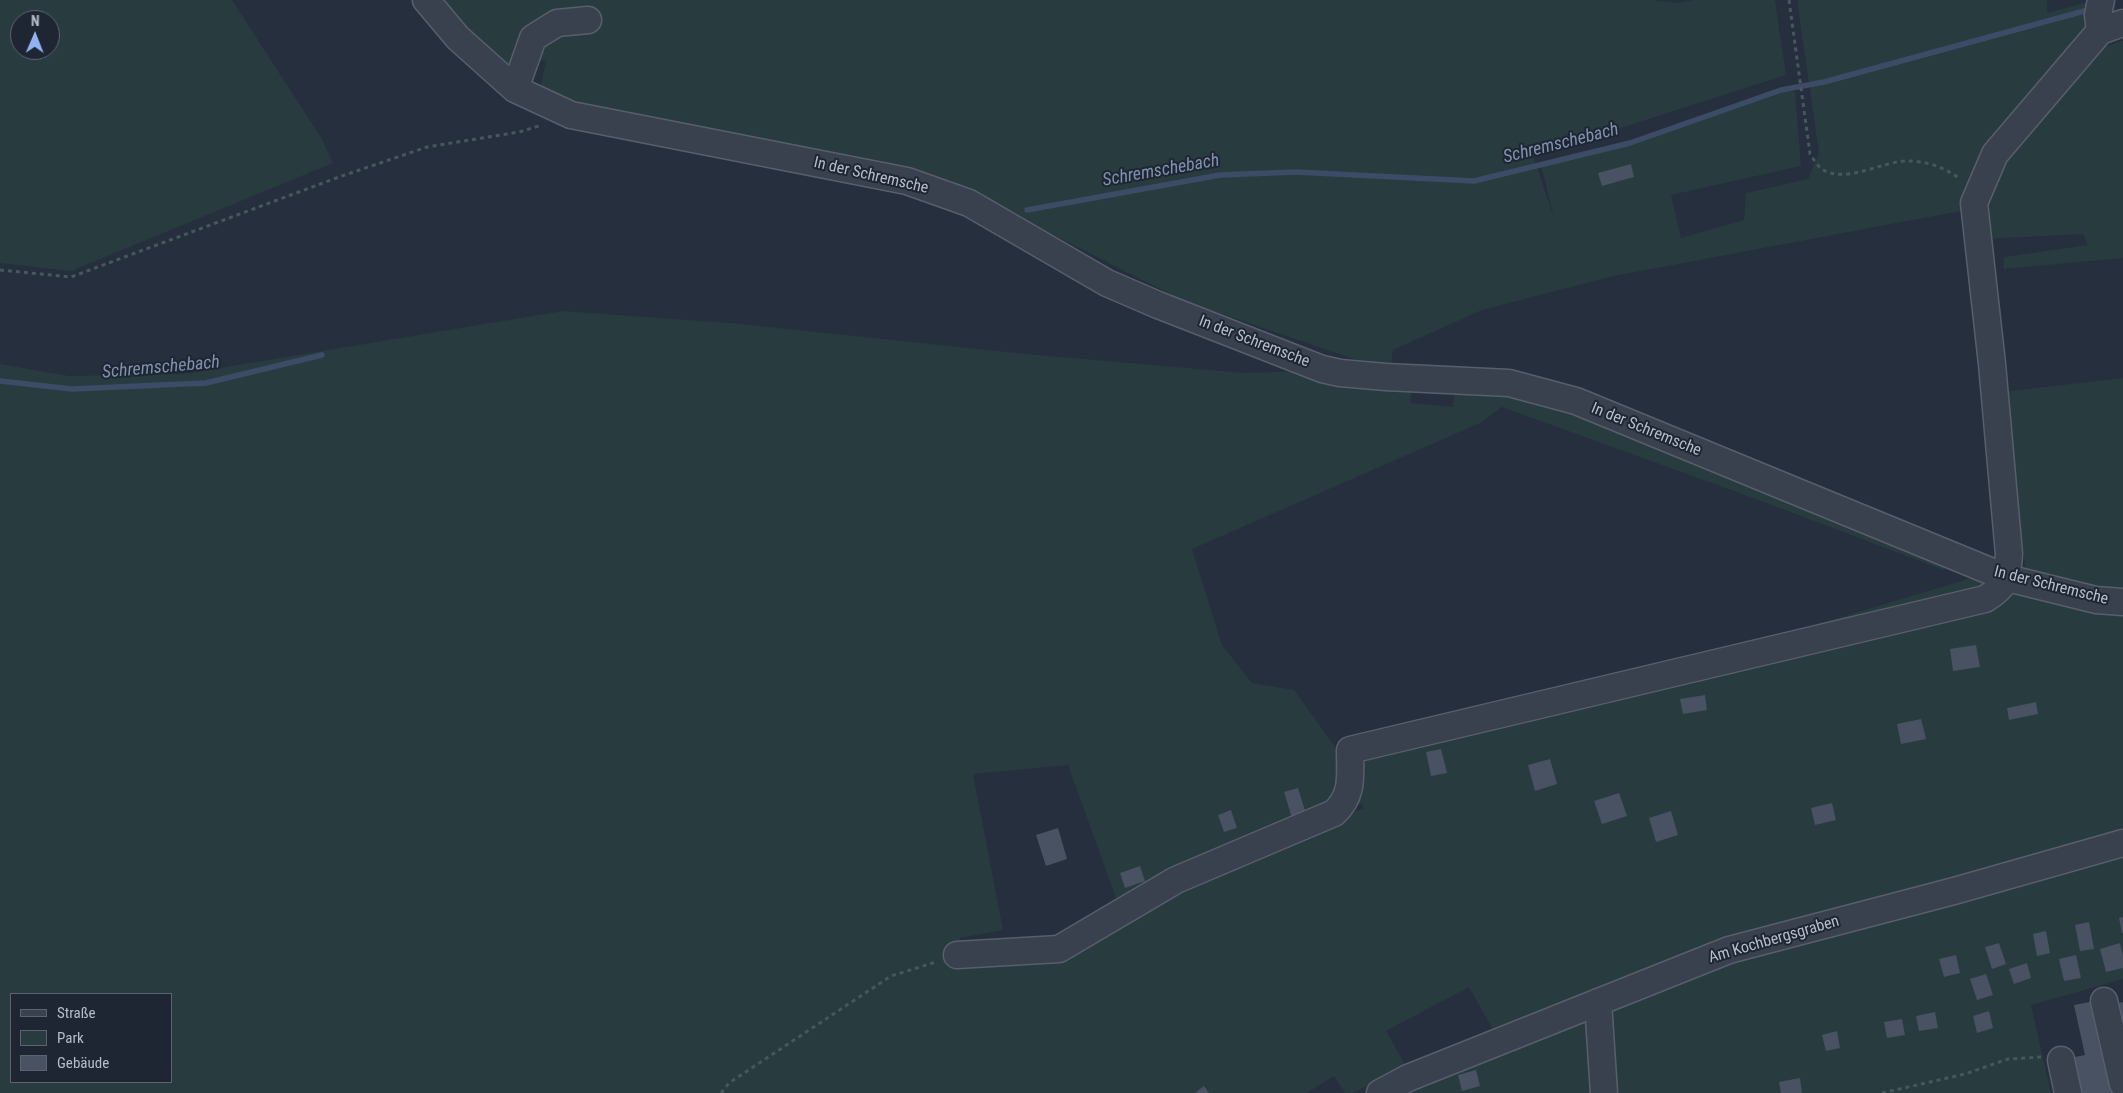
<!DOCTYPE html>
<html>
<head>
<meta charset="utf-8">
<style>
	body { margin:0 }
	#map { position:relative; width:2123px; height:1093px; overflow:hidden; background:#262f3e; font-family:"Roboto Condensed",sans-serif }
	canvas { display:block }
	.legend { position:absolute; left:10px; top:993px; width:162px; height:90px; box-sizing:border-box; background:#1f2633; border:1px solid #5c626f; margin:0; padding:6px 9px; list-style:none; font-size:15px; color:#b7bdc9 }
	.legend li { display:flex; align-items:center; gap:10px; height:25px }
	.legend b { width:25px; border:1px solid #5c626f }
	.north { position:absolute; left:10px; top:10px; width:50px; height:50px; box-sizing:border-box; background:#1f2633; border:1px solid #5c626f; border-radius:50%; rotate:1deg; font-size:14px; font-weight:700; line-height:20px; text-align:center; color:#b7bdc9 }
	.north::after { content:''; display:block; margin:auto; width:18px; height:22px; background:#92b2f3; clip-path:polygon(50% 0,100% 100%,50% 72%,0 100%) }
</style>
</head>
<body>
<div id="map">
<canvas width="2123" height="1093"></canvas>
<ul class="legend">
<li><b style="height:6px;background:#3a414e"></b>Straße</li>
<li><b style="height:14px;background:#283b3f"></b>Park</li>
<li><b style="height:14px;background:#485262"></b>Gebäude</li>
</ul>
<div class="north">N</div>
</div>
<script>
const ctx = document.querySelector('canvas').getContext('2d');
ctx.lineJoin = 'round';
function fillPath(path, color) {
  ctx.fillStyle = color;
  ctx.fill(path, 'evenodd');
}
function strokePath(path, color, width, dash) {
  ctx.strokeStyle = color;
  ctx.lineWidth = width;
  ctx.lineCap = dash ? 'butt' : 'round';
  ctx.setLineDash(dash || []);
  ctx.stroke(path);
}
function drawText(font, color, halo, rows, align = 'center') {
  ctx.font = font + ' "Roboto Condensed",sans-serif';
  ctx.lineWidth = 4;
  ctx.setLineDash([]);
  ctx.textBaseline = 'middle';
  ctx.strokeStyle = halo;
  ctx.fillStyle = color;
  for (const [text, x, y, turn = 0] of rows) {
    ctx.save();
    ctx.translate(x, y);
    ctx.rotate((+turn || 0) * Math.PI / 180);
    ctx.textAlign = isNaN(turn) ? turn : align;
    if (halo) ctx.strokeText(text, 0, 0);
    ctx.fillText(text, 0, 0);
    ctx.restore();
  }
}
const green = new Path2D(`
	M0,0H232L322,139L333,163L71,271L0,263ZM20,20H50V50H20Z
	M413,0H1651L1677,3L1693,0H1775L1786,75L1533,156L1554,218L1541,165L1630,143L1781,90L1795,92L1801,166L1671,195L1681,238L1744,220L1746,193L1808,179L1819,153L1797,0H2047V13L2091,1L2092,29L1966,210L1614,276L1482,310L1393,350L1391,364L1354,359L1184,301L1022,219L975,192L860,158L596,107L540,90L546,61L522,58L513,75Z
	M2121,41H2123V258L2003,269L2004,257L2088,245L2083,234L1984,239L1982,217L1989,196L2007,159L2093,51Z
	M563,311L730,323L1026,354L1244,373L1306,371L1412,386L1410,403L1453,407L1455,390L1505,391L1548,401L1947,559L1944,570L1745,495L1502,407L1480,423L1192,549L1222,645L1252,683L1294,690L1336,748L1791,632L1968,579L1991,577L2123,613V979L2031,1005L2051,1093H1412L1505,1051L1469,987L1386,1031L1407,1068L1352,1093H1345L1334,1076L1307,1093H0V364L69,376L184,374ZM1068,765L1116,898L1328,806L1362,804L1364,808L1177,888L1016,962L964,964L960,938L1003,930L973,774ZM11,994H171V1082H11Z
	M2123,378V594L2026,571L2002,392Z`);
const stream = new Path2D(`
	M1027,210L1220,175L1296,172L1474,181L1630,143L1781,90L1824,82L2088,10
	M0,381L72,389L206,383L322,355`);
const building = new Path2D(`
	M1631,164L1634,177L1602,186L1598,173Z
	M1976,645L1980,667L1953,671L1950,649Z
	M1705,695L1707,710L1683,714L1680,699Z
	M2036,702L2038,714L2009,720L2007,708Z
	M1921,719L1926,739L1901,744L1897,724Z
	M1441,749L1447,773L1431,776L1426,752Z
	M1550,759L1557,784L1535,791L1528,765Z
	M1298,788L1306,814L1292,818L1284,792Z
	M1619,793L1627,816L1602,824L1594,801Z
	M1832,803L1836,820L1815,825L1811,808Z
	M1231,810L1237,828L1224,832L1218,815Z
	M1671,811L1678,835L1656,842L1649,818Z
	M1058,828L1067,859L1046,866L1036,835Z
	M1140,866L1145,881L1125,888L1120,873Z
	M2123,917V933H2122L2119,918Z
	M2089,922L2094,949L2080,951L2075,925Z
	M2046,931L2050,953L2037,956L2033,934Z
	M1999,943L2006,964L1992,969L1985,947Z
	M2120,943L2123,955V968L2106,972L2100,949Z
	M1956,955L1960,973L1944,977L1939,959Z
	M2076,955L2081,978L2064,981L2059,959Z
	M2027,963L2031,978L2014,984L2009,969Z
	M1986,974L1993,995L1977,1000L1970,979Z
	M2090,1002L2111,1093H2078L2070,1058L2085,1055L2074,1005Z
	M2123,1002V1036L2115,1004Z
	M1989,1011L1993,1028L1977,1033L1973,1016Z
	M1935,1012L1938,1028L1919,1031L1916,1016Z
	M1902,1019L1905,1035L1887,1038L1884,1022Z
	M1837,1031L1840,1048L1826,1051L1822,1035Z
	M1476,1070L1480,1086L1462,1091L1458,1075Z
	M1800,1078L1802,1093H1781L1779,1082Z
	M1204,1086L1209,1093H1195Z`);
const path = new Path2D(`
	M1789,0L1810,154C1813,158 1817,166 1822,169C1845,185 1884,160 1909,161C1928,161 1945,168 1960,179
	M0,270L71,277L339,177L427,147L519,132L539,126
	M721,1093L729,1083L891,976L936,962
	M1882,1093L1965,1074L2008,1059L2041,1057`);
const minor = new Path2D(`
	M426,0L458,38L515,89L571,115L907,181L969,203L1107,283L1158,305L1322,369L1340,373L1386,377L1509,383L1576,401L2007,578L2096,600L2123,602
	M2100,31L2098,15L2101,0
	M515,89L533,38L557,23L588,20
	M957,955L1059,949L1176,880L1334,813C1354,795 1350,775 1350,750L1985,599C2007,586 2007,578 2009,554L1992,364L1974,203L1995,154L2100,31L2123,23
	M2104,1001L2123,1084
	M1598,1002L1604,1093
	M2061,1060L2068,1093
	M1380,1093L1408,1078L1729,950L1954,891L2123,843`);
const streetNames = [
	["In der Schremsche",871,176,13],
	["In der Schremsche",1254,342,21],
	["In der Schremsche",1646,430,22],
	["In der Schremsche",2051,586,14],
	["Am Kochbergsgraben",1774,940,-16]
];
const waterNames = [
	["Schremschebach",1561,144,-14],
	["Schremschebach",1161,171,-10],
	["Schremschebach",161,368,-5]
];
fillPath(green, '#283b3f');
strokePath(stream, '#3d4c66', 5.5);
fillPath(building, '#485262');
strokePath(minor, '#585f6c', 29);
strokePath(path, '#46585c', 3, [4, 4]);
strokePath(minor, '#3a414e', 26);
drawText('16px', '#b7bdc9', '#1f2633', streetNames);
drawText('italic 18px', '#8091af', '#1f2633', waterNames);
</script>
</body>
</html>
